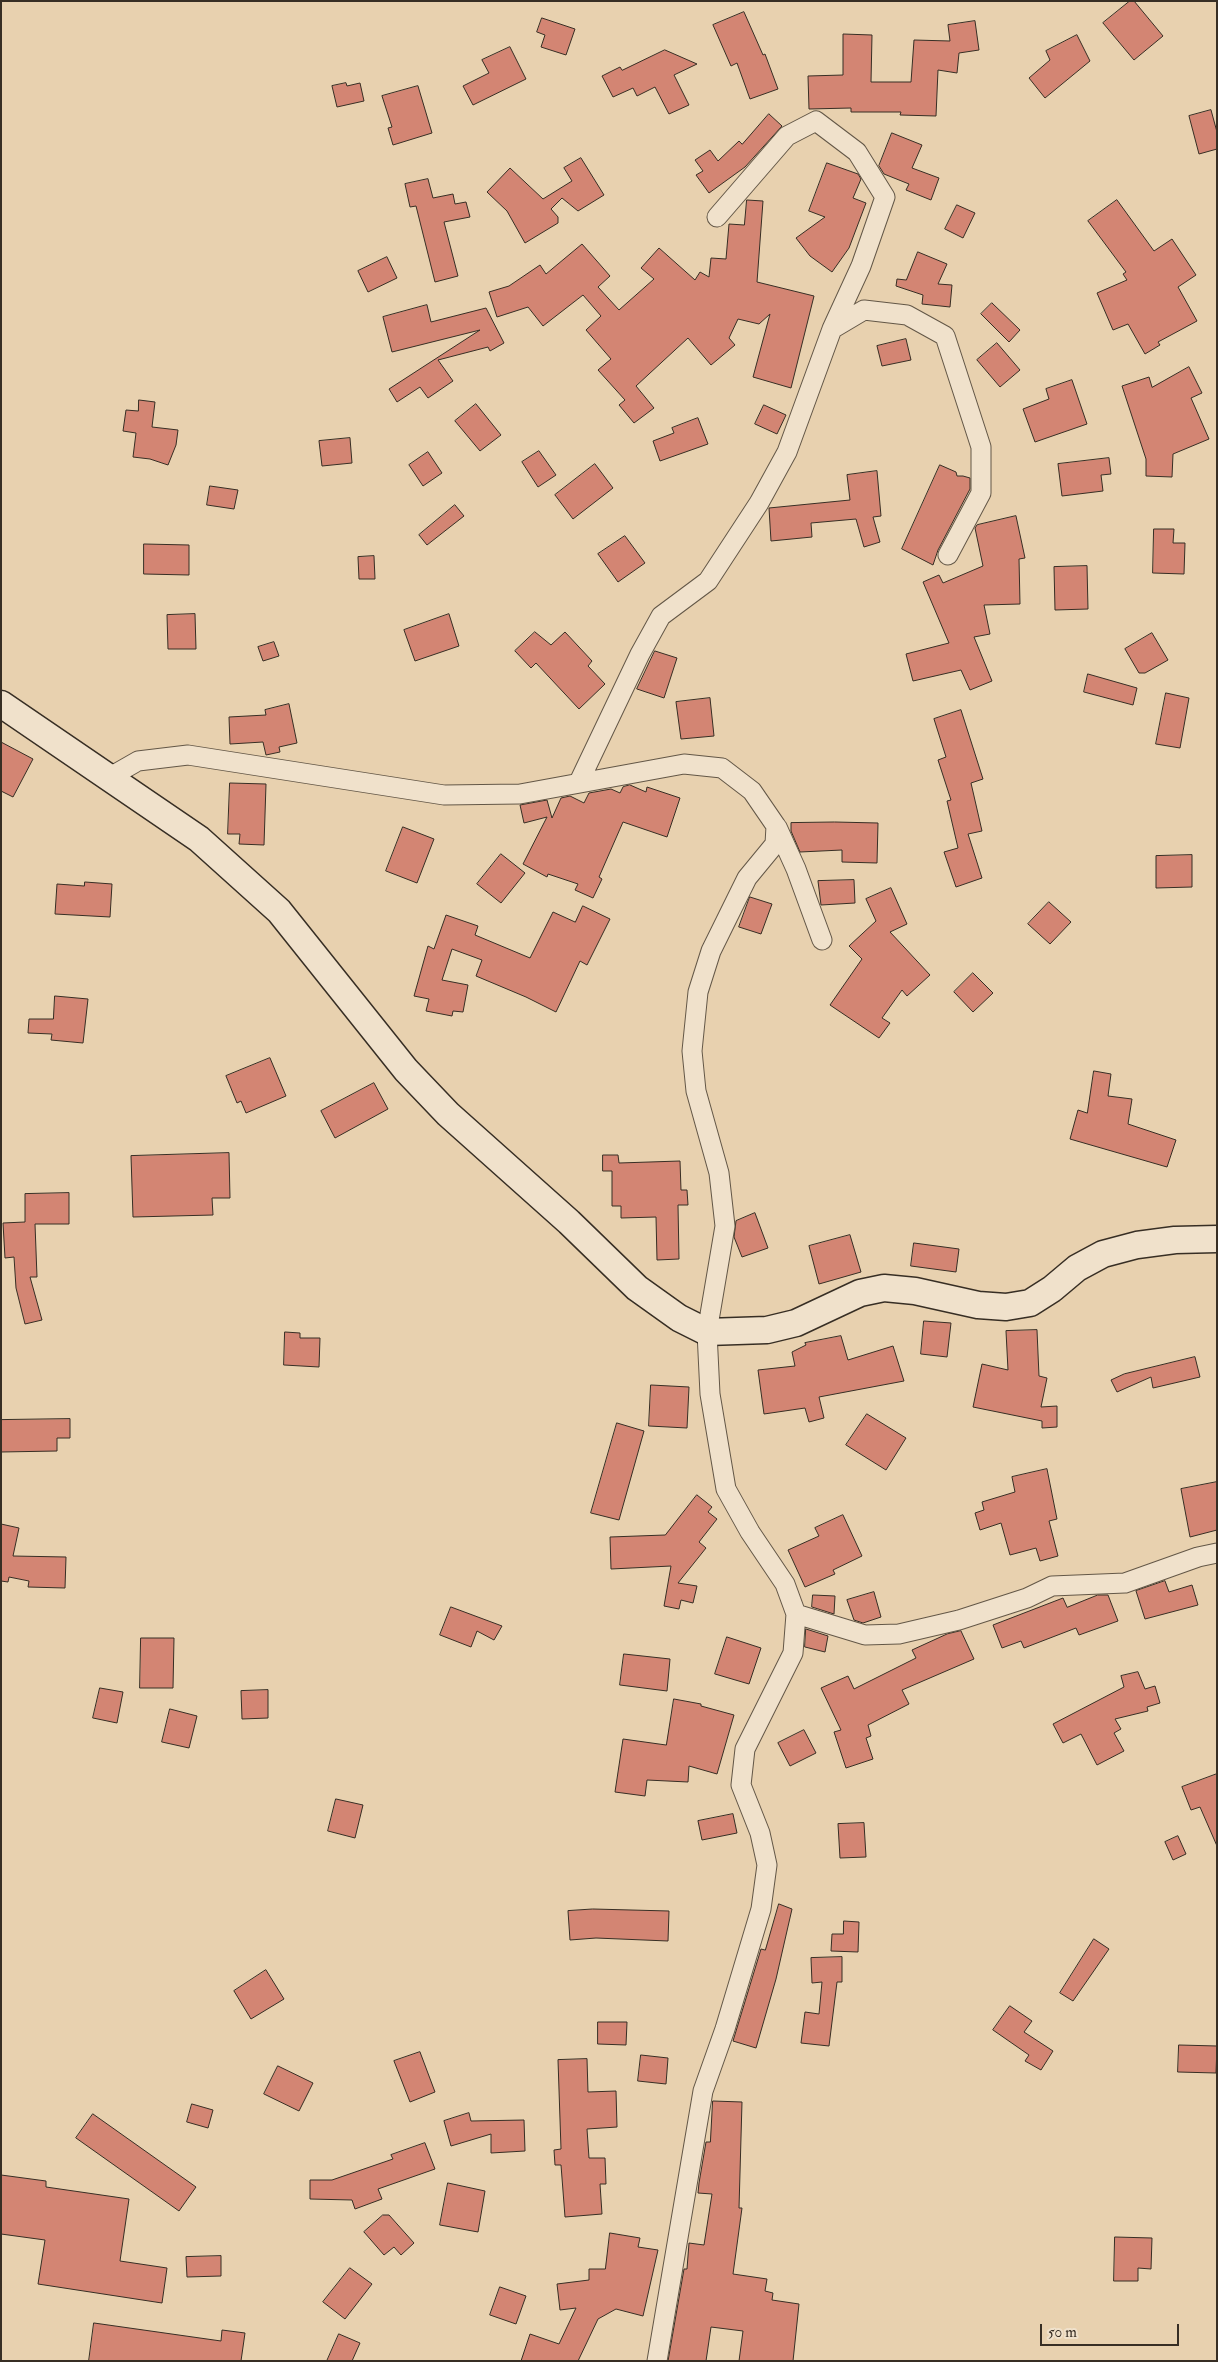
<!DOCTYPE html>
<html>
<head>
<meta charset="utf-8">
<style>
	body { margin:0 }
	#map { position:relative; width:1218px; height:2362px; overflow:hidden; background:#e8d1af; font-family:"IM FELL Double Pica",serif }
	canvas { display:block }
	.frame { position:absolute; inset:0; border:2px solid #372e24; pointer-events:none }
	.scale { position:absolute; left:1040px; top:2324px; width:139px; height:22px; box-sizing:border-box; border:2px solid #372e24; border-top:0; padding-left:6px; font-size:15px; line-height:18px; white-space:nowrap; color:#372e24; -webkit-text-stroke:4px #f0e1cb; paint-order:stroke }
</style>
</head>
<body>
<div id="map">
<canvas width="1218" height="2362"></canvas>
<div class="frame"></div>
<div class="scale">50 m</div>
</div>
<script>
const ctx = document.querySelector('canvas').getContext('2d');
ctx.lineJoin = 'round';
function fillPath(path, color) {
  ctx.fillStyle = color;
  ctx.fill(path, 'evenodd');
}
function strokePath(path, color, width, dash) {
  ctx.strokeStyle = color;
  ctx.lineWidth = width;
  ctx.lineCap = dash ? 'butt' : 'round';
  ctx.setLineDash(dash || []);
  ctx.stroke(path);
}
const building = new Path2D(`
	M1130,1H1134L1163,36L1134,60L1103,23Z
	M744,12L763,55L765,54L778,89L750,99L737,63L731,66L713,25Z
	M542,18L575,29L566,55L541,47L545,35L537,32Z
	M975,21L979,50L959,53L957,73L938,70L936,116L900,115L901,112H851V108L809,109L808,76L843,75V34L872,35L871,82H911L914,40L950,41L948,25Z
	M1077,35L1090,61L1045,98L1029,78L1050,60L1046,51Z
	M510,47L526,79L473,105L463,86L489,73L482,60Z
	M665,50L697,64L674,75L689,105L669,114L655,87L637,96L633,88L613,97L602,76L620,67L622,70Z
	M346,83L347,86L360,83L364,101L337,107L332,86Z
	M418,86L432,133L393,145L388,128L392,127L382,96Z
	M1211,110L1217,132V149L1199,154L1189,116Z
	M769,114L782,126L745,167L709,193L696,175L703,171L695,160L710,150L718,161L739,141L742,144Z
	M892,133L922,145L912,168L939,178L931,200L906,190L909,184L884,174L879,166Z
	M581,158L604,195L578,211L562,198L551,209L558,217V223L525,243L507,211L487,192L510,168L543,199L572,181L564,168Z
	M827,163L858,174L861,179L853,198L866,203L849,248L832,272L810,256L796,238L825,217L809,211Z
	M428,179L433,198L453,194L455,204L466,202L470,217L444,222L458,276L435,282L416,206L410,207L405,184Z
	M747,200L763,201L757,282L814,296L791,388L753,377L770,314L759,324L738,319L729,338L735,345L711,365L688,338L636,386L654,408L634,423L619,405L625,400L598,370L611,359L586,330L601,316L583,295L543,326L528,307L497,317L489,292L509,286L540,265L546,274L582,244L610,276L598,287L619,310L654,279L641,268L659,248L695,280L700,272L709,277L711,258L726,259L729,224L744,225Z
	M1117,200L1154,251L1172,239L1196,275L1178,287L1197,321L1158,342L1160,345L1145,354L1128,324L1113,330L1097,293L1127,280L1123,274L1126,272L1088,221Z
	M957,205L975,213L963,238L945,229Z
	M918,252L947,264L938,284L952,285L950,307L922,304L923,295L896,286L897,279L906,280Z
	M387,257L397,278L368,292L358,271Z
	M992,303L1020,330L1009,342L981,314Z
	M427,305L431,322L486,308L504,343L490,351L488,347L438,360L453,381L428,398L420,387L397,402L389,389L480,330L392,352L383,317Z
	M906,339L911,360L882,366L877,346Z
	M997,343L1020,370L1000,387L977,360Z
	M1189,367L1202,393L1191,398L1209,439L1173,454L1172,477L1146,476V459L1122,386L1149,377L1152,387Z
	M1072,380L1087,424L1035,442L1023,409L1049,399L1046,389Z
	M139,400L155,402L152,427L178,430L176,445L168,465L150,459L133,457L136,433L123,431L126,410L138,411Z
	M476,404L501,435L480,451L455,421Z
	M764,405L786,415L777,434L755,424Z
	M698,418L708,444L660,461L653,441L674,433L672,428Z
	M350,438L352,463L322,466L319,441Z
	M539,451L556,475L538,487L522,462Z
	M428,452L442,473L423,486L409,465Z
	M1109,458L1111,474L1101,475L1103,491L1062,496L1058,464Z
	M595,464L613,488L573,519L555,495Z
	M940,465L956,472L957,476H963L970,478V489L938,550L933,565L902,549Z
	M877,471L881,516L873,517L880,542L864,547L856,519L811,523L812,537L771,541L769,508L850,500L847,475Z
	M210,486L238,490L234,509L207,505Z
	M455,505L464,516L427,545L419,535Z
	M1016,516L1025,558L1019,559L1020,604L984,605L990,634L974,637L992,681L970,690L961,670L913,681L906,654L949,643L923,582L939,575L943,583L983,566L975,528L977,525Z
	M1154,529H1174L1173,543H1185L1184,574L1153,573Z
	M625,536L645,563L618,582L598,554Z
	M144,544L189,545V575L144,574Z
	M374,556L375,579H359L358,557Z
	M1087,566L1088,609L1055,610L1054,567Z
	M195,614L196,649H168L167,615Z
	M449,614L459,646L415,661L404,630Z
	M535,632L551,645L565,632L592,661L588,666L605,684L579,709L536,663L531,668L515,651Z
	M1152,633L1168,660L1145,673H1139L1125,649Z
	M274,642L279,656L263,661L258,647Z
	M655,651L677,658L664,698L637,689Z
	M1088,674L1137,688L1133,705L1084,692Z
	M1166,693L1189,698L1180,748L1156,744Z
	M710,698L714,736L681,739L676,702Z
	M289,704L297,743L279,747L280,752L266,755L263,742L230,744L229,717L266,715L265,710Z
	M961,710L983,779L971,783L982,831L968,834L982,878L956,887L944,852L958,848L947,801L951,800L938,760L946,757L934,719Z
	M1,742L33,759L13,797L1,791Z
	M230,783L266,784L264,845L239,844L240,834H228Z
	M630,785L646,792L647,787L680,798L667,837L623,822L599,877L602,879L593,898L575,890L578,884L548,874L547,877L523,864L547,817L524,823L520,805L547,800L552,818L561,798L570,796L584,803L589,793L611,789L620,793L623,787Z
	M835,822L878,823L877,863L842,862V850L800,852L791,831V823Z
	M403,827L434,839L417,883L386,871Z
	M501,854L525,873L501,903L477,884Z
	M1192,855V887L1156,888V856Z
	M854,880L855,903L821,905L818,881Z
	M85,882L112,884L110,917L55,914L57,884L84,886Z
	M891,888L907,924L890,932L930,975L907,996L902,990L882,1018L890,1023L879,1038L830,1005L862,959L849,946L876,921L866,899Z
	M750,897L772,904L761,934L739,927Z
	M1049,902L1071,922L1050,944L1028,924Z
	M583,906L610,919L587,965L580,961L556,1012L526,997L476,976L482,960L452,949L442,980L468,985L463,1012L453,1011L452,1016L426,1011L429,999L414,996L428,946L434,949L446,915L478,926L475,935L530,958L553,912L575,922Z
	M973,973L993,993L973,1012L954,992Z
	M55,996L88,999L83,1043L51,1040L52,1034L28,1033L29,1019H53Z
	M270,1058L286,1096L246,1113L241,1101L237,1103L226,1076Z
	M1094,1071L1111,1074L1108,1096L1132,1099L1128,1124L1176,1140L1167,1167L1070,1139L1078,1110L1087,1113Z
	M374,1083L388,1109L335,1138L321,1111Z
	M229,1153L230,1198H212L213,1215L133,1217L131,1156Z
	M603,1155H618L619,1163L680,1161L681,1190H687L688,1205H678L679,1259L657,1260L656,1217L621,1218V1206H612V1171H603Z
	M69,1193V1224H35L37,1277H30L42,1320L25,1324L16,1288L14,1257L5,1258L3,1223L25,1222V1194Z
	M755,1213L768,1248L742,1257L734,1237L736,1221Z
	M850,1235L861,1272L819,1284L809,1246Z
	M914,1243L959,1249L956,1272L911,1266Z
	M924,1321L951,1323L947,1357L921,1354Z
	M1037,1330L1039,1376L1047,1378L1041,1407L1057,1406V1427L1042,1428V1421L973,1407L982,1364L1008,1370L1006,1331Z
	M285,1332L300,1333V1338H320L319,1367L284,1365Z
	M841,1336L848,1360L893,1346L904,1381L819,1397L824,1418L809,1422L805,1408L764,1414L758,1370L795,1366L792,1352L806,1345L805,1343Z
	M1195,1357L1200,1377L1153,1388L1151,1377L1117,1392L1111,1380L1124,1374Z
	M651,1385L689,1387L687,1428L649,1426Z
	M867,1414L906,1438L886,1470L846,1445Z
	M70,1419V1438H57V1451L1,1452V1420Z
	M617,1423L644,1431L619,1520L591,1513Z
	M1047,1469L1057,1519L1049,1521L1058,1556L1040,1561L1036,1548L1010,1555L1001,1523L980,1530L975,1513L984,1510L982,1502L1015,1492L1012,1477Z
	M1217,1482V1530L1190,1537L1181,1489Z
	M697,1495L712,1507L708,1512L717,1519L699,1542L706,1548L678,1583L697,1586L693,1603L681,1600L679,1609L664,1606L671,1566L611,1569L610,1537L665,1535Z
	M843,1515L862,1556L833,1570L835,1574L805,1587L788,1550L819,1536L815,1528Z
	M1,1524L19,1528L13,1556L66,1557L65,1588L28,1587L29,1581L9,1577L8,1582L1,1581Z
	M1165,1581L1169,1592L1192,1585L1198,1605L1145,1619L1136,1591Z
	M874,1592L881,1617L863,1623L854,1620L847,1600Z
	M813,1595L835,1596L834,1614L812,1607Z
	M1098,1595H1108L1118,1621L1079,1635L1076,1628L1024,1648L1021,1641L1002,1648L993,1625L1063,1598L1067,1607Z
	M451,1607L502,1626L494,1640L477,1631L471,1647L440,1635Z
	M806,1629L828,1636L825,1652L805,1647Z
	M961,1631L974,1659L902,1690L909,1704L868,1725L871,1736L866,1738L873,1759L846,1768L834,1732L841,1730L821,1688L848,1676L854,1689L916,1658L912,1650L947,1634Z
	M727,1637L761,1648L749,1684L715,1674Z
	M141,1638H174L173,1688H140Z
	M624,1654L670,1659L667,1691L620,1685Z
	M1138,1672L1145,1689L1155,1686L1160,1703L1147,1707L1148,1711L1115,1719L1121,1729L1114,1733L1124,1751L1097,1765L1081,1734L1063,1743L1053,1724L1124,1687L1121,1676Z
	M100,1688L123,1692L117,1723L93,1718Z
	M268,1690V1718L242,1719L241,1691Z
	M674,1699L701,1704V1706L734,1715L717,1774L689,1766L688,1782L647,1780L645,1796L615,1792L623,1739L666,1745Z
	M170,1709L197,1716L189,1748L162,1742Z
	M804,1730L816,1753L790,1766L778,1743Z
	M1217,1774V1846L1200,1807L1191,1810L1182,1787Z
	M336,1799L363,1805L355,1838L328,1831Z
	M733,1814L737,1833L702,1840L698,1821Z
	M864,1823L866,1857L840,1858L838,1824Z
	M1178,1836L1186,1854L1173,1860L1165,1842Z
	M779,1904L792,1909L776,1979L756,2048L733,2041L761,1949L765,1950Z
	M593,1909L669,1911L668,1941L596,1938L570,1940L568,1911Z
	M844,1921L859,1922L858,1952L831,1951L832,1934H843Z
	M1094,1939L1109,1949L1073,2001L1060,1993Z
	M842,1957V1982H837L829,2046L801,2043L805,2012L819,2014L822,1982L812,1983L811,1958Z
	M266,1970L284,1999L251,2019L234,1991Z
	M1010,2006L1032,2021L1024,2032L1053,2051L1041,2070L1025,2061L1029,2055L993,2030Z
	M598,2022H627L626,2045L598,2044Z
	M1179,2045L1217,2046L1216,2073L1178,2072Z
	M420,2052L435,2092L410,2102L394,2061Z
	M641,2055L668,2058L666,2084L638,2081Z
	M587,2059L588,2092L616,2091L617,2127L587,2129L589,2158H605L606,2184H600L602,2214L565,2217L561,2165H555L554,2150L561,2149L558,2060Z
	M278,2066L313,2083L299,2111L264,2094Z
	M713,2101L742,2102L739,2208H742L733,2274L767,2279L765,2291L773,2293L772,2300L799,2304L793,2361H739L743,2331L711,2327L706,2361H668L684,2269H687L689,2243L704,2245L712,2194L698,2193L699,2183L706,2142H710Z
	M192,2104L213,2110L208,2128L187,2122Z
	M469,2113L471,2121L524,2120L525,2151L491,2153V2134L451,2146L444,2121Z
	M93,2114L196,2187L179,2211L76,2138Z
	M425,2143L435,2169L378,2189L382,2199L355,2209L352,2200L310,2199V2180H332L393,2159L391,2155Z
	M1,2175L46,2181V2187L129,2199L120,2261L167,2268L162,2303L38,2284L45,2240L1,2234Z
	M448,2183L485,2191L478,2232L440,2225Z
	M383,2215H389L414,2243L401,2255L394,2247L384,2255L364,2232Z
	M610,2233L640,2238L638,2247L658,2250L643,2316L616,2309L598,2319L578,2361H521L530,2334L559,2344L576,2308L560,2310L557,2284L589,2280V2269H605Z
	M1115,2237L1152,2238L1151,2269L1138,2268V2281H1114Z
	M221,2256V2276L187,2277L186,2257Z
	M350,2268L372,2284L345,2319L323,2302Z
	M500,2287L526,2296L516,2324L490,2315Z
	M94,2323L221,2341L222,2330L245,2333L241,2361H89Z
	M339,2334L360,2343L352,2361H327Z`);
const minor = new Path2D(`
	M717,217L787,136L816,121L857,152L885,197L861,266L832,329
	M110,777L138,761L188,755L444,795L520,794L684,764L722,768L752,791L776,826L775,844L747,878L711,951L698,992L692,1051L696,1091L719,1173L725,1226L707,1332L710,1394L726,1489L750,1532L785,1584L796,1614L793,1653L745,1749L741,1785L760,1833L767,1865L761,1909L725,2029L703,2091L657,2361
	M579,782L640,654L661,616L708,581L759,503L787,452L832,329L864,310L907,315L945,336L981,447V493L948,555
	M777,827L796,869L822,940
	M796,1614L865,1635L899,1634L959,1620L1027,1598L1052,1586L1125,1583L1198,1557L1217,1553`);
const secondary = new Path2D(`
	M1,704L199,839L279,911L406,1070L448,1114L569,1222L637,1288L679,1318L707,1332L767,1330L796,1323L860,1293L884,1288L915,1291L978,1305L1006,1307L1030,1303L1052,1289L1077,1268L1103,1254L1137,1245L1175,1240L1217,1239`);
fillPath(building, '#d38573');
strokePath(building, '#372e24', 1);
strokePath(minor, '#635747', 21);
strokePath(secondary, '#372e24', 29);
strokePath(minor, '#f0e1cb', 19);
strokePath(secondary, '#f0e1cb', 26);
</script>
</body>
</html>
